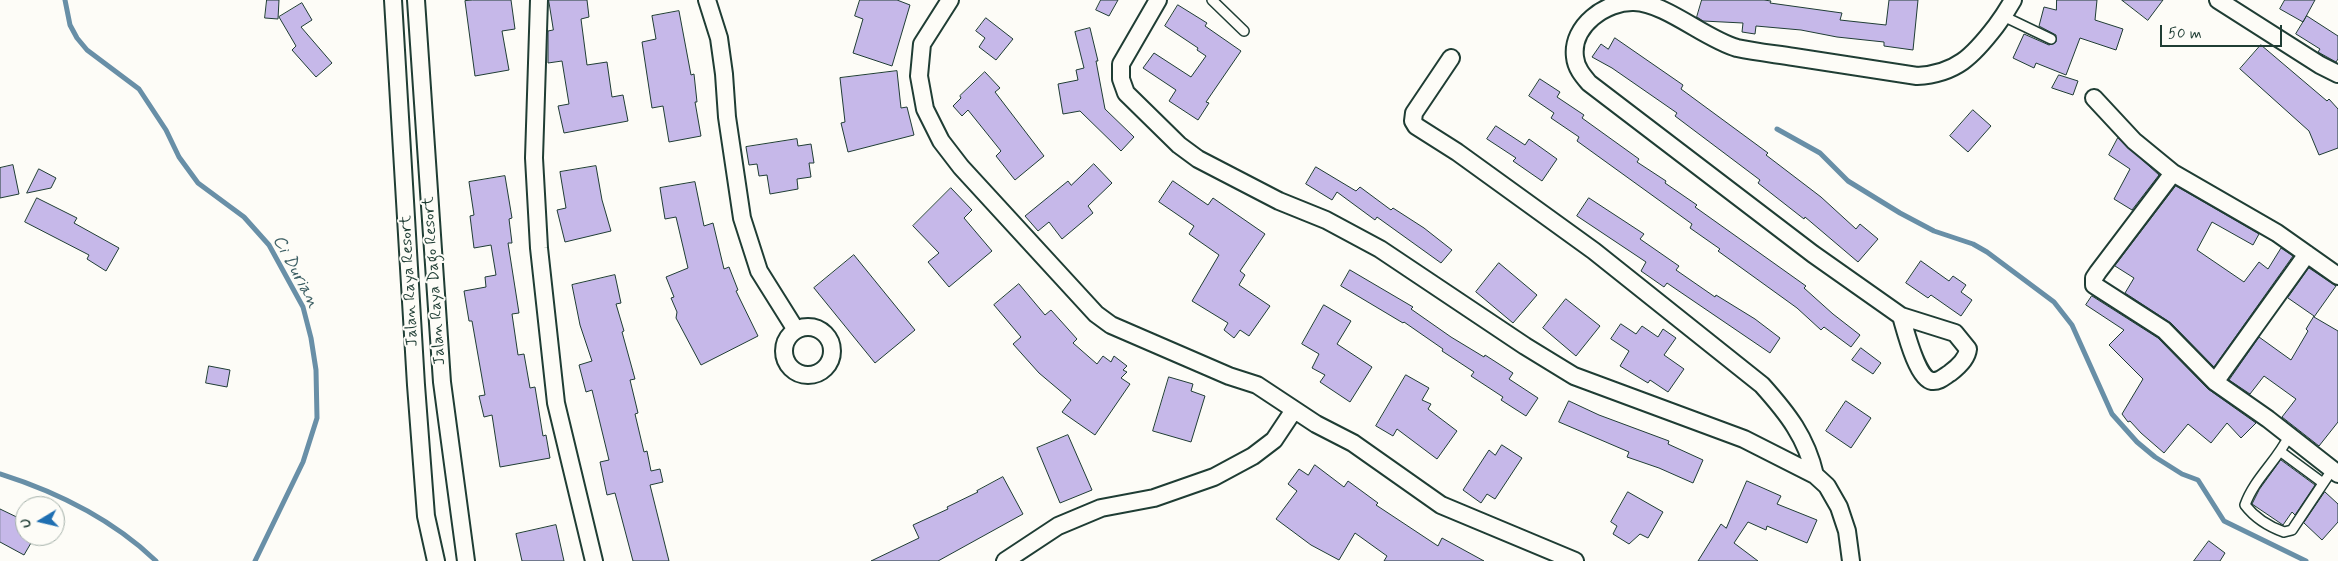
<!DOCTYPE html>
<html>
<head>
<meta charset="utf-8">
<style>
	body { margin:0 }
	#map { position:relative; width:2338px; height:561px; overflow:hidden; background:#fdfcf7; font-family:Mynerve,sans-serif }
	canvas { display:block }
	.north { position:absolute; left:15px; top:496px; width:50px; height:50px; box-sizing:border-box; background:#fdfcf7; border:1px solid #a4b0a9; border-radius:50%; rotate:261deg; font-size:14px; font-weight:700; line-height:20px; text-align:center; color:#1f3d34 }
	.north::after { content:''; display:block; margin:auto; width:18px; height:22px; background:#1f6fb2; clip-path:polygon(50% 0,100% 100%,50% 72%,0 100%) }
	.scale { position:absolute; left:2160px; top:25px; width:122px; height:22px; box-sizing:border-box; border:2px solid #1f3d34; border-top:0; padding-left:6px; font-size:15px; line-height:18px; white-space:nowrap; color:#1f3d34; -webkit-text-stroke:4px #fdfcf7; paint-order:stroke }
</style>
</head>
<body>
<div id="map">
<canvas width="2338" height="561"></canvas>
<div class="north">U</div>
<div class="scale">50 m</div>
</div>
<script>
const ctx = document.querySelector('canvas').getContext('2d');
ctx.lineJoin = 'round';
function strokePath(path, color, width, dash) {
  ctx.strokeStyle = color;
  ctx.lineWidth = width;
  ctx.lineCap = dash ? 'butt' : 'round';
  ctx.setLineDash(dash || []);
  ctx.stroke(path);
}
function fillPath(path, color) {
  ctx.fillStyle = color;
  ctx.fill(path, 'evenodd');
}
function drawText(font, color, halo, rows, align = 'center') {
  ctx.font = font + ' Mynerve,sans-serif';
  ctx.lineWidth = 4;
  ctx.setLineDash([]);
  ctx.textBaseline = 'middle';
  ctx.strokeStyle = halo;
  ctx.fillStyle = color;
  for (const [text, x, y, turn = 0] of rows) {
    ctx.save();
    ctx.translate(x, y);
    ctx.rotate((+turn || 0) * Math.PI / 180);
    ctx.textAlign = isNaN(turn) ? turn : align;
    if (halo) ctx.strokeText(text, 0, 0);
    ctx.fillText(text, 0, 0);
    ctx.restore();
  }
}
const stream = new Path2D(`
	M65,0L70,25L77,38L87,50L139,89L166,130L179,157L198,183L244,217L269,245L303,307L311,338L316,370L317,418L303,462L255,561
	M1777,129L1820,153L1848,181L1900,213L1934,231L1973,244L1987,252L2054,302L2072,325L2112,414L2137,442L2155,457L2182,474L2198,480L2224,521L2306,561
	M0,474C57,492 113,520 156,561`);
const building = new Path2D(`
	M267,0H279L278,19L265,18Z
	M473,0H511L515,29L502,31L509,70L475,76L465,1Z
	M549,0H587L589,17L581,19L587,65L607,62L612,97L623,95L628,121L564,133L558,106L569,104L562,61L548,63V31L553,30Z
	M860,0H897L910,5L892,66L853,53L863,19L855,16Z
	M1101,0H1118L1109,16L1096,10Z
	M1702,0H1764L1771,1L1770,3L1842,13L1840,20L1886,25L1889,0H1918L1913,50L1884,46V42L1837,37L1801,30L1756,26L1755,34L1742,32L1743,23L1703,21L1697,17Z
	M2057,0H2097L2095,20L2123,29L2116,50L2080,38L2066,75L2036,63L2034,68L2013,58L2024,34L2049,45L2056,42V35L2039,26L2044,7L2056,10Z
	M2122,0H2163L2148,20Z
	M2285,0H2315L2303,22L2280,9Z
	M302,3L312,20L301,27L332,63L316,77L292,50L296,46L279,17Z
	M1178,5L1207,23L1205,26L1241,51L1206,102L1209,103L1198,120L1169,101L1176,90L1143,68L1154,53L1191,77L1206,56L1197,50L1198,48L1165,26Z
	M679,11L691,75L694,74L697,102H695L701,136L669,142L663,106L652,108L642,42L656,39L652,16Z
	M2307,16L2338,36V59L2336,62L2318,52L2320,49L2296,34Z
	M986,18L1013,39L996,60L979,47L985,38L976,31Z
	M1090,28L1098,61H1096L1105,109L1134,137L1121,151L1080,111L1063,114L1058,84L1078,80L1076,70L1084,68L1075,32Z
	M1615,38L1683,85L1681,89L1768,153L1766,155L1821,197L1856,229L1860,224L1878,239L1858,262L1805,217L1804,219L1758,183L1760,180L1675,116L1677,113L1612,68L1592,57L1601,44L1608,49Z
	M2261,45L2327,101L2329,99L2338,109V148L2319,155L2309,131L2240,69Z
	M897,71L901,108L907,107L914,135L848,152L841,123L845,122L840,78Z
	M985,72L1000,88L995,92L1044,156L1015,180L996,156L1001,151L968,110L962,116L953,106L961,98L960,96Z
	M2059,75L2078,81L2073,95L2052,88Z
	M1540,79L1560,92L1557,97L1584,115L1582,118L1639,159L1637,162L1666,181L1665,183L1697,205L1695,207L1806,286L1804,288L1833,314L1860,335L1851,347L1824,327L1821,330L1797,308L1718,251L1720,249L1690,228L1692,224L1577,141L1579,137L1551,118L1554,113L1529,96Z
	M1973,110L1991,126L1968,152L1950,136Z
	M1496,126L1525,145L1529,139L1557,159L1542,181L1513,161L1516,158L1487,139Z
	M2118,138L2159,175L2132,210L2114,199L2130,169L2109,155Z
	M797,139L798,146L811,144L814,163H809L811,177L797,179L798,189L770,194L767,175L759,176L757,164L749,165L746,147Z
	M1094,164L1112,183L1088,206L1093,213L1062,239L1049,222L1038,231L1025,216L1068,181L1071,185Z
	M13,165L19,194L0,198V168Z
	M596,166L602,200L611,231L565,242L557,210L566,208L560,172Z
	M1316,167L1356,191L1360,187L1391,210L1393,208L1424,228L1452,250L1441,263L1377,217L1375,220L1337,192L1332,200L1306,184Z
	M39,169L56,178L51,188L27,193Z
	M505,176L512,218L509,219L512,243H508L519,313L512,314L518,355L524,354L530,388L535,387L543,436L546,435L550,458L500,467L492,415L484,417L479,396L485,395L472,321H469L464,291L486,287L485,277L496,275L491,245L474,248L470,216L474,215L469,182Z
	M1173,181L1208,205L1213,198L1265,234L1240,271L1245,275L1239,285L1270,306L1249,336L1240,330L1234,338L1224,330L1228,323L1192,301L1219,255L1189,234L1194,226L1159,202Z
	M695,182L704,226L713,223L724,269L729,267L738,290L736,291L758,336L701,365L676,318L677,312L671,298L674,297L666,277L688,268L676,217L665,219L660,188Z
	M2176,186L2259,234L2253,245L2212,222L2197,250L2244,282L2259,262L2268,269L2281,248L2293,256L2214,367L2171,323L2125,293L2134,278L2115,266Z
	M951,188L972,210L964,218L992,251L949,287L928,262L939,253L913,226Z
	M37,198L77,218L74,223L119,248L106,271L87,259L89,255L25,222Z
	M1589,198L1644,234L1640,239L1679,266L1676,270L1715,297L1716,295L1755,319L1780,338L1770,353L1667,283L1664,287L1641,271L1646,262L1577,216Z
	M854,255L915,330L875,363L814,288Z
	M1921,261L1949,281L1953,276L1966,285L1961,292L1972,300L1961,316L1931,295L1928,298L1906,283Z
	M1499,263L1537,295L1513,323L1476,292Z
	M2309,268L2336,286L2314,317L2338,331V422L2319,446L2282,417L2296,399L2264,376L2250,394L2229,380L2259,337L2291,360L2308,331L2306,329L2314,316L2288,298Z
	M1350,270L1413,307L1411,309L1451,337L1484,357L1485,355L1513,373L1509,379L1538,398L1526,416L1501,400L1503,397L1471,376L1474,372L1442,351L1443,349L1404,322L1403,323L1341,286Z
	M615,275L621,303L616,304L624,331L622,332L635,379L630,380L638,413L635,414L644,452L647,451L651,471L660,469L663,482L650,485L669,561H633L615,493L607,495L600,462L609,460L592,390L586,392L579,365L592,361L580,325L572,285Z
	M1019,284L1045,315L1051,310L1077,339L1073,343L1097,364L1103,356L1111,362L1114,356L1127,366L1123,370L1127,372L1121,378L1130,384L1095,435L1062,412L1071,400L1039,373L1013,344L1021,337L994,305Z
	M2092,296L2158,338L2208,389L2256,423L2241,438L2227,423L2211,443L2188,424L2164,453L2141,433L2130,421L2128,422L2122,414L2143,379L2109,345L2124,330L2086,305Z
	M1566,299L1600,326L1576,356L1543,328Z
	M1324,305L1351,321L1337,344L1372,367L1350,402L1320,382L1325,375L1312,368L1319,354L1302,344Z
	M1621,324L1636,334L1642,326L1658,337L1663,329L1676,338L1664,355L1684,369L1668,392L1650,380L1648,383L1620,366L1629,351L1611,339Z
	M1861,348L1881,363L1873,374L1852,360Z
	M209,366L230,370L227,387L206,383Z
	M1406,375L1429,388L1422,400L1431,404L1428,409L1457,431L1437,459L1397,429L1393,436L1376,426Z
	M1169,377L1193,384L1191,391L1205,396L1191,442L1153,431Z
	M1569,401L1599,415L1669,441L1668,444L1703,460L1693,483L1659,468L1627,457L1629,452L1559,422Z
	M1846,401L1871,418L1851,448L1826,431Z
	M1068,435L1092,490L1060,503L1037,448Z
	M1502,445L1522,458L1495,499L1487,494L1481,503L1463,490L1489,450L1495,455Z
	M2281,460L2315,485L2295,515L2292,512L2283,525L2252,504L2259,490Z
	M1315,465L1344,487L1348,481L1378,503L1376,505L1438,546L1442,538L1484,561H1384L1387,556L1355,533L1339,560L1311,545L1276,519L1297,491L1288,484L1299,469L1308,475Z
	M1003,477L1023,514L938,561H871L919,538L913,525L948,509L947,507L978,492L977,491Z
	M1747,481L1781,496L1777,504L1817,520L1807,543L1767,526L1766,530L1748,522L1734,543L1758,561H1698L1721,524L1726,528Z
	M1628,492L1663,512L1648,538L1640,534L1629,544L1613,534L1617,526L1611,522Z
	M2325,492L2338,504V522L2322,540L2304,523Z
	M0,509L25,521V536H35L24,555L0,542Z
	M556,525L564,561H522L516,534Z
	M2209,541L2225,553L2220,561H2194Z`);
const lane = new Path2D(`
	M1212,0L1244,31
	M2003,16L2051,39
	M2289,436C2277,461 2254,479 2245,505C2255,518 2270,527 2284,532L2292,530L2332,470
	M2281,452L2323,483`);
const street = new Path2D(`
	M393,0L416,385L426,516L436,561
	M416,0L442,382L466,561
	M539,0L534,158L539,248L556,403L594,561
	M707,0L719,38L724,74L727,117L742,218L759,271L796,330
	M950,0L922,44L919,76L925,109L941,141L961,167L1096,314L1111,325L1229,376L1257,385L1316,424L1353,443L1441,505L1575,561
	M1158,0L1121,64V79L1126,93L1179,145L1198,159L1279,201L1326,220L1380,249L1525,346L1574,376L1744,439L1815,475L1827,486L1839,507L1847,531L1851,561
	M2218,0L2320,65L2338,74
	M1451,58L1414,113L1413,121L1416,126L1457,152L1594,251L1762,385C1788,414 1806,437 1815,475
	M2094,98L2134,141L2173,173L2277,233L2338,276
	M2173,173L2098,272L2094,278V285L2164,330L2215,382L2268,419L2338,474
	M1901,316C1905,329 1917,379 1932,381C1939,382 1945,376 1950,373C1958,367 1967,359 1968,349L1955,333L1901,316L1813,254L1589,83C1583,76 1576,68 1575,57C1571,26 1606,1 1634,2C1666,3 1705,39 1737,48C1756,52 1775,54 1794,57C1835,63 1876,70 1917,76C1956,74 1973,56 1996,26C2002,18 2008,9 2013,0
	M784 351a24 24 0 1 1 48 0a24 24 0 1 1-48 0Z
	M2215,382L2307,254
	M1005,561L1058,526L1101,508L1154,498L1214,477L1253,456L1274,440L1294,410`);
const streetNames = [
	["Jalan Raya Resort",410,281,-93],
	["Jalan Raya Dago Resort",435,281,-94]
];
const waterNames = [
	["Ci Durian",295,272,62]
];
strokePath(stream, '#688fa7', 5);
fillPath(building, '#c6b8e9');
strokePath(building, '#1f3d34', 1);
strokePath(lane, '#1f3d34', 12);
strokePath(street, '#1f3d34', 20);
strokePath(lane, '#fdfcf7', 9);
strokePath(street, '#fdfcf7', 16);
drawText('16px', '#1f3d34', '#fdfcf7', streetNames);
drawText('italic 18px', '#3d5f64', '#fdfcf7', waterNames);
</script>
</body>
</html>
